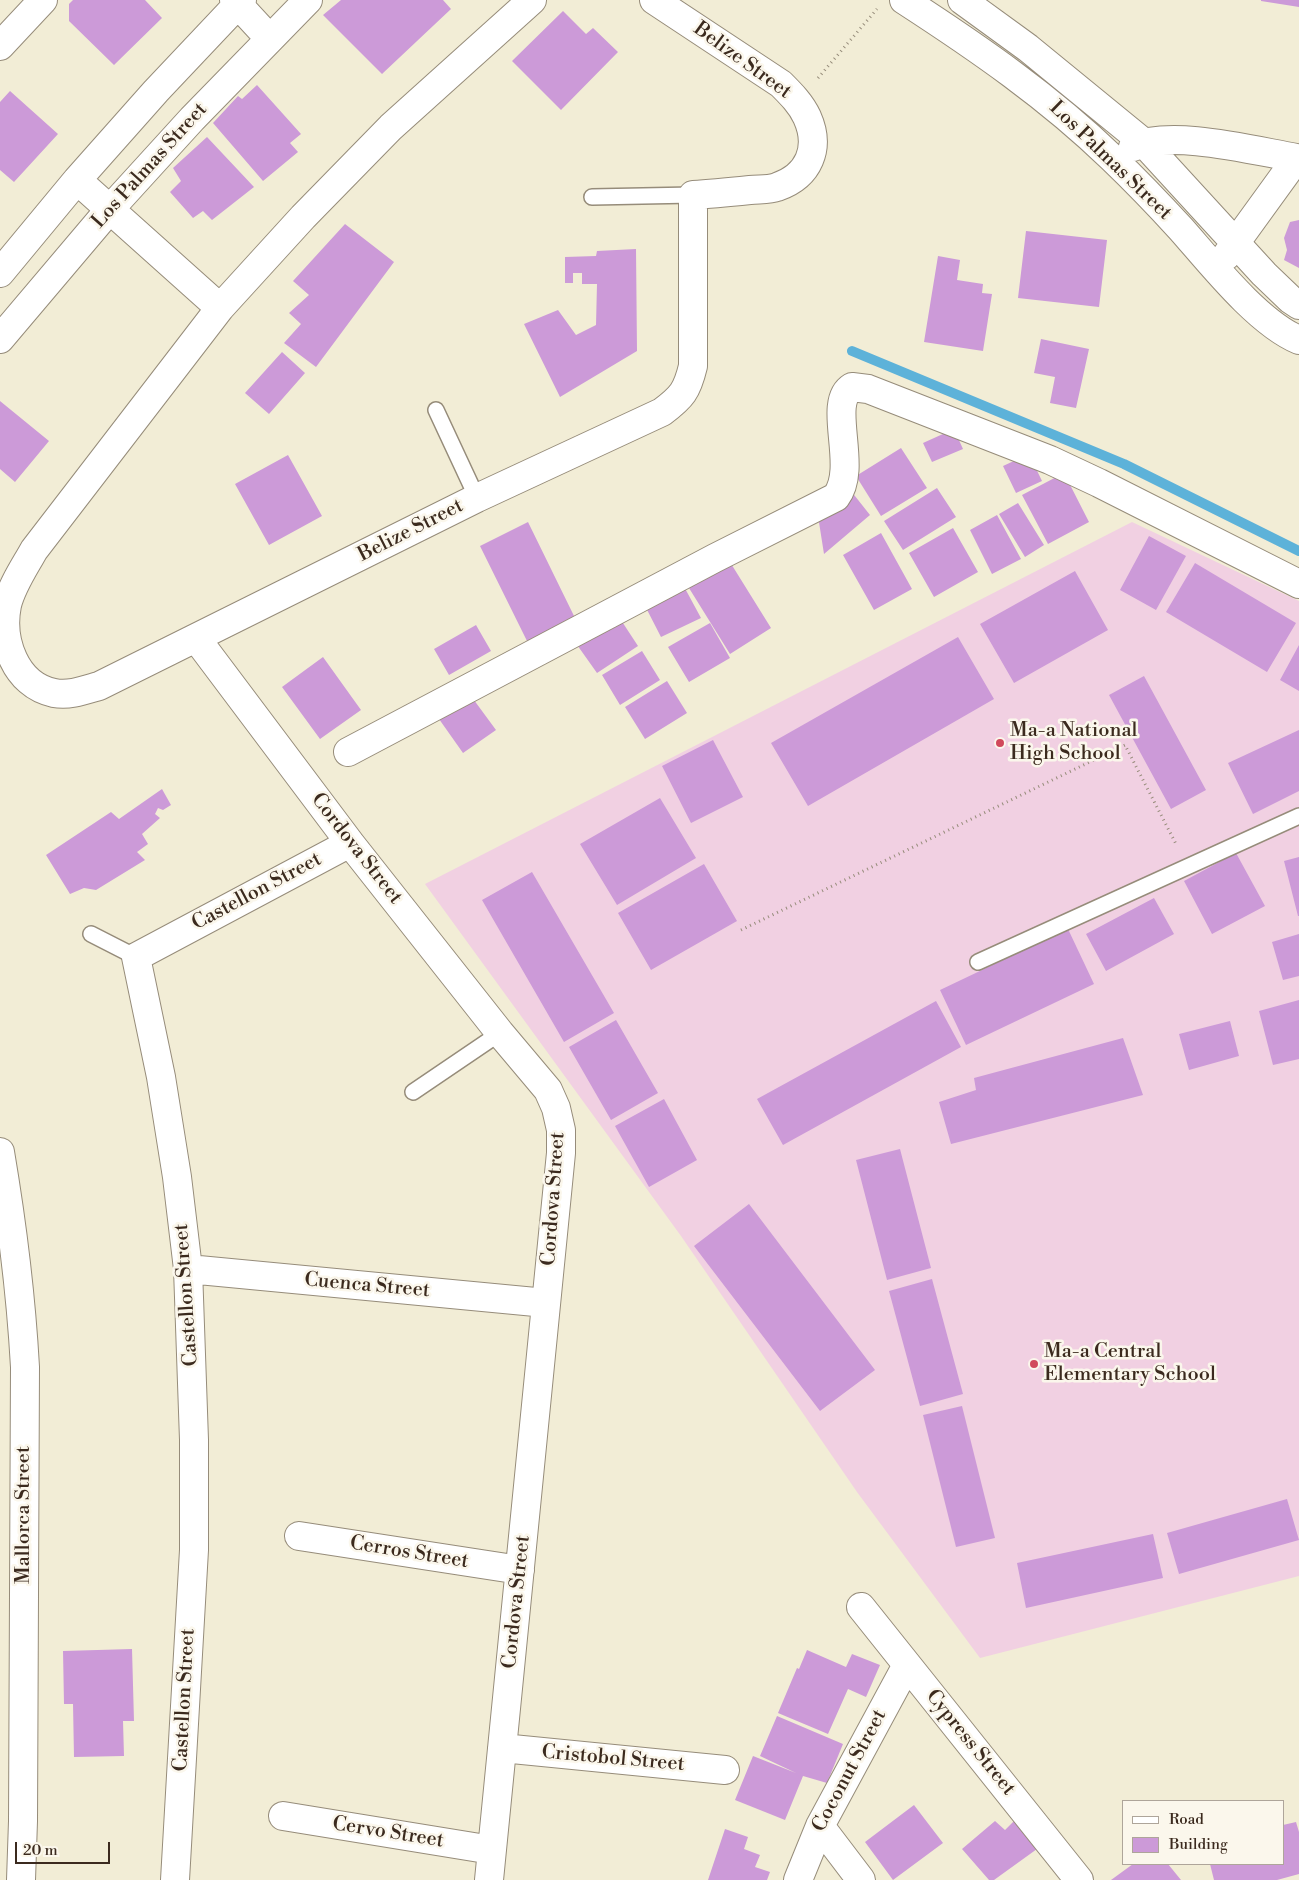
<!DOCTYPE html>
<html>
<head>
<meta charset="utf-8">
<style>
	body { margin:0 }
	#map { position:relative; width:1299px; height:1880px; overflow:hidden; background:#f2edd6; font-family:"Libre Bodoni",serif }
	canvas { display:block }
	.legend { position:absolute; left:1122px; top:1800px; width:162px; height:65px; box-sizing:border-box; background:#fbf7ec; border:1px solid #aea59a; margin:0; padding:6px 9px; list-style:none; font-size:15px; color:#3b2a1e }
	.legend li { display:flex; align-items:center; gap:10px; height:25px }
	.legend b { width:25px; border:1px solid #aea59a }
	.scale { position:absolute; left:15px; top:1842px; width:95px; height:22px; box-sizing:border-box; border:2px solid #3b2a1e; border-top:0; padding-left:6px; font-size:15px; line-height:18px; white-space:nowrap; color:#3b2a1e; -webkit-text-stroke:4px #fbf7ec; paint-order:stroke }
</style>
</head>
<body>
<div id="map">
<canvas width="1299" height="1880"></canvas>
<ul class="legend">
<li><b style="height:6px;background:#fff"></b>Road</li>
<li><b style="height:14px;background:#cc9ad8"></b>Building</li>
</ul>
<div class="scale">20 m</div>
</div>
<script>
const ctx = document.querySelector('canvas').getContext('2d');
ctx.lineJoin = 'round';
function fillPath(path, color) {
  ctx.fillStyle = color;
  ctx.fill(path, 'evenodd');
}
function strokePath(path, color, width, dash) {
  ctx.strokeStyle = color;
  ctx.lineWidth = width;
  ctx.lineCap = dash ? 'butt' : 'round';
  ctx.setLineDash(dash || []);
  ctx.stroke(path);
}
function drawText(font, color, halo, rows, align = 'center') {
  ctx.font = font + ' "Libre Bodoni",serif';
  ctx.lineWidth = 5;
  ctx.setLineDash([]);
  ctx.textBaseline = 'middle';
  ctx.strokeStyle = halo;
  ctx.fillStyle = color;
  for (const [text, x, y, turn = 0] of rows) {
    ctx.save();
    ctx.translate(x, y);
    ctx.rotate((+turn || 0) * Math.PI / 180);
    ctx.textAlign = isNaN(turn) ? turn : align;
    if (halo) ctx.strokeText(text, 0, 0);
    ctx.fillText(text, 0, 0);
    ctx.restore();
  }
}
const built = new Path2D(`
	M1132,522L1299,601V1576L980,1658L857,1492L681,1236L425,884Z`);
const stream = new Path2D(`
	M852,351L1124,464L1299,551`);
const building = new Path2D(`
	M73,0H145L162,18L114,65L69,21V4Z
	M341,0H443L451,9L382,74L323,15Z
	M1261,0H1299V7L1261,1Z
	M563,11L586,34L593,28L618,52L561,110L512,61Z
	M257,85L301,134L290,143L298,152L263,181L213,123L238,96L242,99Z
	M10,91L58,134L14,182L0,170V102Z
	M207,137L254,187L212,220L203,211L193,218L170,192L181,181L173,168Z
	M1299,220V268L1284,260L1287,250L1284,238L1290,222Z
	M345,224L394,262L316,367L284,343L301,324L289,313L309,295L293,281Z
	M1026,231L1107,240L1099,307L1018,298Z
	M636,249L637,351L560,397L524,324L558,310L576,335L596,325L597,284H582V273H573V283H565V257L596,256L597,251Z
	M938,256L960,260L957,280L983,284L982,293L992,294L983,351L924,342Z
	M1041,339L1089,349L1076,408L1050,403L1055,377L1034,373Z
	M282,352L305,373L269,414L245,393Z
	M0,401L49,441L15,482L0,469Z
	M954,429L963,449L932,462L923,443Z
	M901,448L927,488L881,516L856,476Z
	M1029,454L1042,481L1016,493L1003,466Z
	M288,455L322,516L269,545L235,484Z
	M1064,473L1089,522L1048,544L1022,495Z
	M937,488L956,517L903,550L884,521Z
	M851,491L870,515L824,554L818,516Z
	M1018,503L1044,545L1025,557L999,514Z
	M997,515L1021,559L992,574L970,530Z
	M528,522L575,618L527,641L480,546Z
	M953,528L978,572L934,597L909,553Z
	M881,533L912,589L874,610L843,555Z
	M1149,536L1186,556L1156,610L1120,590Z
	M725,554L771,628L730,654L684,580Z
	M1195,563L1296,623L1267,672L1166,612Z
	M1075,571L1108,630L1014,683L980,624Z
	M681,581L701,618L661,637L642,600Z
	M617,614L638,646L597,673L575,642Z
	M710,623L730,658L689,682L668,647Z
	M476,625L491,651L449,675L434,649Z
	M958,637L994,699L808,806L771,743Z
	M1299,645V691L1280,680Z
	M642,651L660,680L620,705L602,675Z
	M323,657L361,710L320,739L282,687Z
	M1144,676L1206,790L1171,809L1109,695Z
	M667,681L687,713L645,739L625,707Z
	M471,696L496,730L463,753L439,719Z
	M1299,730V791L1253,814L1228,763Z
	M713,740L743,797L691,823L662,766Z
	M162,789L171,805L163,810L158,808L155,814L160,818L142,834L148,844L137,852L145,860L96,890L84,888L70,894L46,855L111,812L119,819Z
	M660,798L696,858L617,905L580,844Z
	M1236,853L1265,906L1212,934L1184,881Z
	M1299,857V916H1298L1284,861Z
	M704,864L737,921L651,970L618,913Z
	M532,872L614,1013L564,1042L482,900Z
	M1154,898L1174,934L1106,971L1086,934Z
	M1068,929L1094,984L966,1045L940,990Z
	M1299,934V976L1283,980L1272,942Z
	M1299,1000V1059L1273,1065L1259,1011Z
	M936,1001L961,1047L783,1145L757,1099Z
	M616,1020L658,1093L611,1120L569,1047Z
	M1230,1021L1239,1056L1189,1070L1179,1034Z
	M1123,1038L1143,1095L951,1144L939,1102L976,1090L974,1078Z
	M664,1099L697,1160L649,1187L615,1126Z
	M900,1149L931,1268L887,1280L856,1160Z
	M749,1204L875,1370L820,1411L694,1246Z
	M932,1279L963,1394L920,1406L889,1291Z
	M962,1406L995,1538L956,1547L923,1415Z
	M1287,1499L1299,1540L1179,1574L1167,1533Z
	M1153,1534L1163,1578L1026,1608L1017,1563Z
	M132,1649L134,1721H123L124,1756L74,1757L73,1704H64L63,1651Z
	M807,1650L846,1667L852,1654L880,1665L866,1697L848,1689L828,1734L778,1713L797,1668L799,1669Z
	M777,1716L843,1744L827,1783L803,1776L785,1820L735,1800L753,1756L796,1773L760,1756Z
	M914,1805L943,1843L893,1880L865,1842Z
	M1017,1818L1037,1849L994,1880H989L962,1849L995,1821L1005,1830Z
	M1296,1822L1299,1832V1874L1277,1880H1214L1210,1864H1283V1825Z
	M725,1829L748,1837L744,1849L760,1855L755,1867L770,1872L767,1880H708Z
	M1133,1864H1168L1181,1880H1111Z`);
const path = new Path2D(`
	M818,78L877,9
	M741,930L1125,745L1177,846`);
const service = new Path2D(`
	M592,197L693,195
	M436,410L477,498
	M91,934L136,957
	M978,962L1299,816
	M413,1092L500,1033`);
const minor = new Path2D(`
	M234,0L269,38
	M532,0L391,127L303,217L220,308L34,550C24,568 12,585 7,605C0,640 15,685 54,693C70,696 85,690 99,686L477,498L662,412C682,397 687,391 693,366V195C712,194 731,192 750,190C759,189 769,190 777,187C809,176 821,148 807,117C801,104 791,94 781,84L654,0
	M904,0C978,48 1049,97 1112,158C1136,181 1159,205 1181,229C1211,263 1258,323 1299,340
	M962,0L1028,48L1143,142L1264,274L1290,299L1299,305
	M0,46L43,0
	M1133,147C1171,129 1255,151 1297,158L1226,256
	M77,180L220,308
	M0,273L77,180L156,91L242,0
	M0,339L110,209L192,119L308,0
	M196,638L350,843L500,1033L548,1090L556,1108L561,1130V1153L489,1880
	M348,752L715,558L836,497C859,467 826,403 852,387L868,389L1050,460L1099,483L1299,584
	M0,1152C12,1223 21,1295 25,1367L23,1821L21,1880
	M188,1269L546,1303
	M299,1536L520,1570
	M861,1607L1079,1880
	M502,1748L725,1770
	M283,1816L492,1850
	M820,1826L861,1880
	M175,1880L194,1550V1440L188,1269L177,1177L161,1077L136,957L350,843
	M798,1880L820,1826L907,1665`);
const markers = [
	[1000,743,5,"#d1495b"],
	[1034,1364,5,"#d1495b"]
];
const streetNames = [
	["Belize Street",742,61,36],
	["Los Palmas Street",1110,161,44],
	["Los Palmas Street",150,166,-48],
	["Belize Street",411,531,-27],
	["Cordova Street",356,849,52],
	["Castellon Street",257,892,-28],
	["Cordova Street",554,1199,-86],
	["Cuenca Street",367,1286,5],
	["Castellon Street",187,1295,-94],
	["Mallorca Street",24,1515,-90],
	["Cerros Street",409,1553,9],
	["Cordova Street",517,1602,-84],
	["Castellon Street",185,1700,-87],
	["Cypress Street",970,1743,51],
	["Cristobol Street",613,1759,5],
	["Coconut Street",850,1771,-62],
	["Cervo Street",388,1833,9]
];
const poiNames = [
	["Ma-a National",1010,731],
	["High School",1010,754],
	["Ma-a Central",1044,1352],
	["Elementary School",1044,1375]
];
fillPath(built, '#f1d0e2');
strokePath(stream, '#5db2d9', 10);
fillPath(building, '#cc9ad8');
strokePath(service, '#968c7a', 18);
strokePath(minor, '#968c7a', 30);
strokePath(path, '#968c7a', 3, [1, 4]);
strokePath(service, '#fff', 15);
strokePath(minor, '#fff', 28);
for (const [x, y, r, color] of markers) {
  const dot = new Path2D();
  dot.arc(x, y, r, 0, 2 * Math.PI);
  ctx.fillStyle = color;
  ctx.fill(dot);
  strokePath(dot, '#fbf7ec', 2);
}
drawText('20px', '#3b2a1e', '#fbf7ec', streetNames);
drawText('20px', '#3b2a1e', '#fbf7ec', poiNames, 'left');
</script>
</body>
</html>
